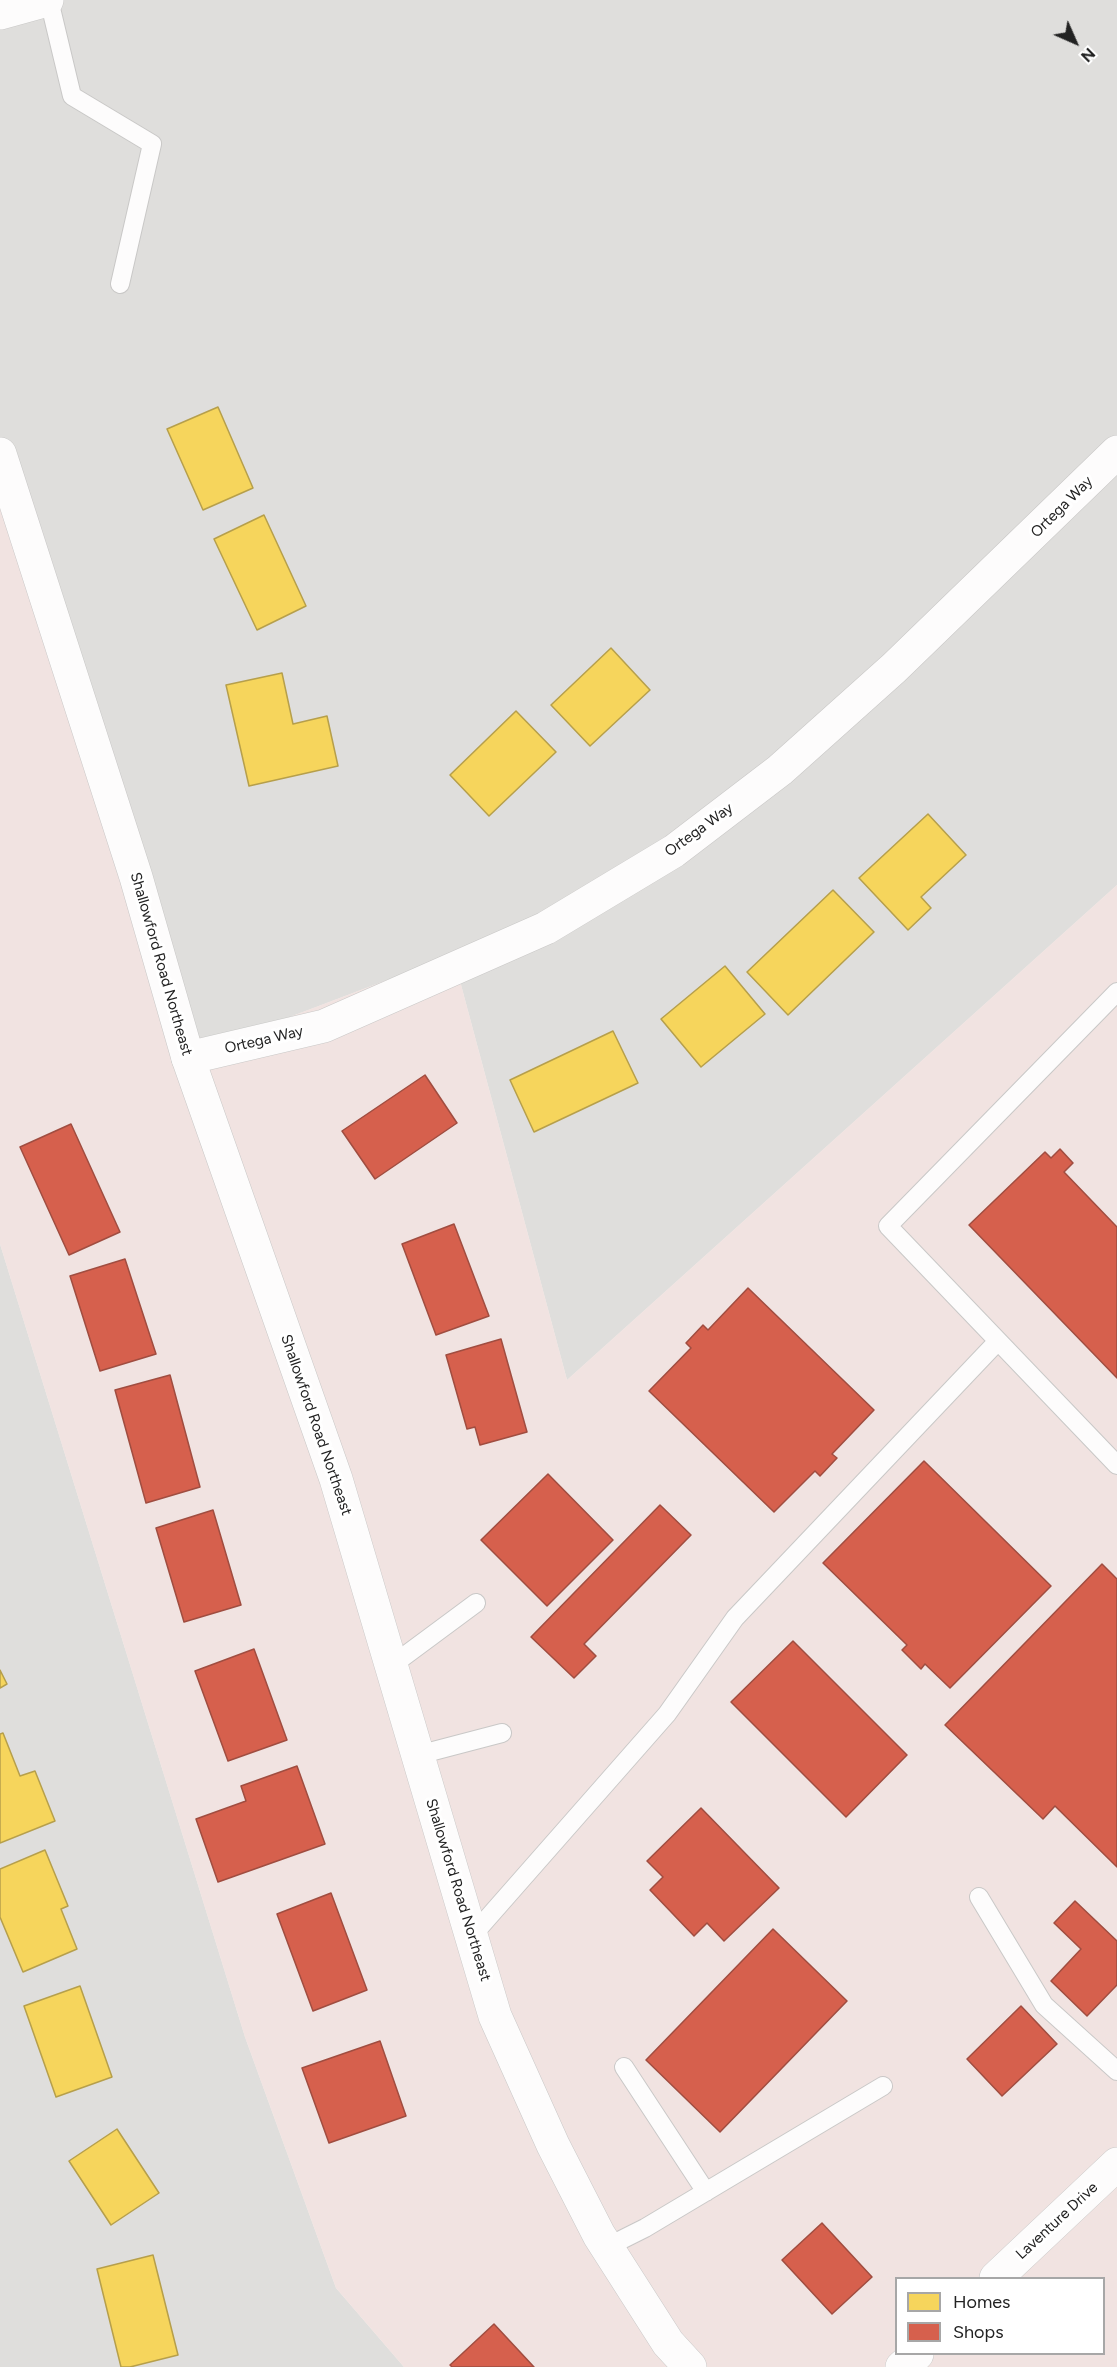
<!DOCTYPE html>
<html>
<head>
<meta charset="utf-8">
<style>
	body { margin:0 }
	#map { position:relative; width:1117px; height:2367px; overflow:hidden; background:#f0eeeb; font-family:Figtree,sans-serif }
	canvas { display:block }
	.legend { position:absolute; left:895px; top:2277px; width:210px; height:78px; box-sizing:border-box; background:#fff; border:2px solid #a7a7a7; margin:0; padding:8px 10px; list-style:none; font-size:18px; color:#222 }
	.legend li { display:flex; align-items:center; gap:12px; height:30px }
	.legend b { width:30px; border:2px solid #a7a7a7 }
	.north { position:absolute; left:1045px; top:12px; width:60px; height:60px; -webkit-text-stroke:4px #fff; paint-order:stroke; rotate:135deg; font-size:16px; font-weight:700; line-height:24px; text-align:center; color:#222 }
	.north::after { content:''; display:block; margin:auto; width:21px; height:27px; background:#222; clip-path:polygon(50% 0,100% 100%,50% 72%,0 100%) }
</style>
</head>
<body>
<div id="map">
<canvas width="1117" height="2367"></canvas>
<ul class="legend">
<li><b style="height:16px;background:#f6d55c"></b>Homes</li>
<li><b style="height:16px;background:#d6604d"></b>Shops</li>
</ul>
<div class="north">N</div>
</div>
<script>
const ctx = document.querySelector('canvas').getContext('2d');
ctx.lineJoin = 'round';
function fillPath(path, color) {
  ctx.fillStyle = color;
  ctx.fill(path, 'evenodd');
}
function strokePath(path, color, width, dash) {
  ctx.strokeStyle = color;
  ctx.lineWidth = width;
  ctx.lineCap = dash ? 'butt' : 'round';
  ctx.setLineDash(dash || []);
  ctx.stroke(path);
}
function drawText(font, color, halo, rows, align = 'center') {
  ctx.font = font + ' Figtree,sans-serif';
  ctx.lineWidth = 6;
  ctx.setLineDash([]);
  ctx.textBaseline = 'middle';
  ctx.strokeStyle = halo;
  ctx.fillStyle = color;
  for (const [text, x, y, turn = 0] of rows) {
    ctx.save();
    ctx.translate(x, y);
    ctx.rotate((+turn || 0) * Math.PI / 180);
    ctx.textAlign = isNaN(turn) ? turn : align;
    if (halo) ctx.strokeText(text, 0, 0);
    ctx.fillText(text, 0, 0);
    ctx.restore();
  }
}
const residential = new Path2D(`
	M0,0H1117V885L567,1380L453,955L187,1056L0,477Z
	M0,1244L245,2037L336,2288L404,2367H0Z`);
const commercial = new Path2D(`
	M0,477L187,1056L453,955L567,1380L1117,885V2367H404L336,2288L245,2037L0,1244ZM896,2278H1104V2354H896Z`);
const homes = new Path2D(`
	M218,407L253,488L203,510L167,429Z
	M264,515L306,606L257,630L214,539Z
	M611,648L650,690L590,746L551,705Z
	M282,673L293,724L327,716L338,766L249,786L226,685Z
	M516,711L556,752L489,816L450,775Z
	M928,814L966,855L921,897L931,908L908,930L859,878Z
	M833,890L874,932L788,1015L747,972Z
	M725,966L765,1014L701,1067L661,1019Z
	M613,1031L638,1083L534,1132L510,1080Z
	M0,1670L7,1684L0,1688Z
	M3,1733L20,1776L35,1771L55,1821L0,1843V1734Z
	M45,1850L68,1906L61,1909L77,1949L23,1972L0,1917V1869Z
	M80,1986L112,2077L56,2097L24,2006Z
	M117,2129L159,2193L111,2225L69,2161Z
	M153,2255L178,2355L130,2367H121L97,2269Z`);
const shops = new Path2D(`
	M425,1075L457,1123L375,1179L342,1131Z
	M71,1124L120,1232L69,1255L20,1147Z
	M1060,1149L1073,1163L1064,1172L1117,1227V1378L969,1225L1045,1152L1051,1158Z
	M454,1224L489,1316L436,1335L402,1244Z
	M125,1259L156,1354L100,1371L70,1276Z
	M748,1288L874,1410L832,1454L837,1458L820,1476L815,1471L774,1512L649,1391L691,1348L686,1343L703,1325L708,1330Z
	M501,1339L527,1432L480,1445L475,1427L467,1429L446,1355Z
	M170,1375L200,1487L146,1503L115,1390Z
	M924,1461L1051,1586L950,1688L925,1664L921,1669L902,1650L907,1645L823,1563Z
	M548,1474L613,1540L547,1606L481,1540Z
	M660,1505L691,1535L584,1644L596,1656L574,1678L531,1637Z
	M213,1510L241,1605L184,1622L156,1528Z
	M1102,1564L1117,1579V1867L1055,1806L1043,1819L945,1725Z
	M793,1641L907,1755L846,1817L731,1702Z
	M254,1649L287,1740L228,1761L195,1671Z
	M297,1766L325,1844L218,1882L196,1819L246,1801L241,1786Z
	M701,1808L779,1888L724,1941L707,1923L694,1936L650,1890L663,1877L647,1861Z
	M331,1893L367,1990L313,2011L277,1914Z
	M1075,1901L1117,1941V1985L1087,2016L1051,1981L1081,1949L1054,1923Z
	M773,1929L847,2001L720,2132L646,2060Z
	M1021,2006L1057,2044L1002,2096L967,2059Z
	M380,2041L406,2116L329,2143L302,2068Z
	M822,2223L872,2277L832,2314L782,2260Z
	M494,2324L534,2367H452L450,2365Z`);
const service = new Path2D(`
	M49,0L72,96L152,144L120,284
	M1117,992L888,1226L1117,1465
	M391,1666L476,1603
	M418,1755L502,1733
	M979,1897L1044,2005L1117,2071
	M471,1937L667,1714L735,1618L998,1341
	M624,2067L706,2192
	M607,2247L645,2228L883,2086`);
const minor = new Path2D(`
	M0,13L47,0
	M188,1058L324,1026L546,928L674,851L780,770L894,668L1117,452
	M996,2278L1117,2164
	M902,2367L917,2354`);
const tertiary = new Path2D(`
	M0,454L136,877L188,1058L336,1479L495,2016L553,2145L599,2235L668,2343L690,2367`);
const streetNames = [
	["Ortega Way",1062,507,-45],
	["Ortega Way",699,830,-36],
	["Shallowford Road Northeast",161,964,74],
	["Ortega Way",264,1040,-13],
	["Shallowford Road Northeast",316,1425,71],
	["Shallowford Road Northeast",458,1890,73],
	["Laventure Drive",1057,2221,-43]
];
fillPath(residential, '#dfdedc');
fillPath(commercial, '#f1e3e1');
fillPath(homes, '#f6d55c');
strokePath(homes, '#b69f4b', 1.5);
fillPath(shops, '#d6604d');
strokePath(shops, '#a04d40', 1.5);
strokePath(service, '#c9c8c7', 20);
strokePath(minor, '#c9c8c7', 34);
strokePath(tertiary, '#c9c8c7', 34);
strokePath(service, '#fdfcfc', 18);
strokePath(minor, '#fdfcfc', 33);
strokePath(tertiary, '#fdfcfc', 33);
drawText('15px', '#222', '#fff', streetNames);
</script>
</body>
</html>
